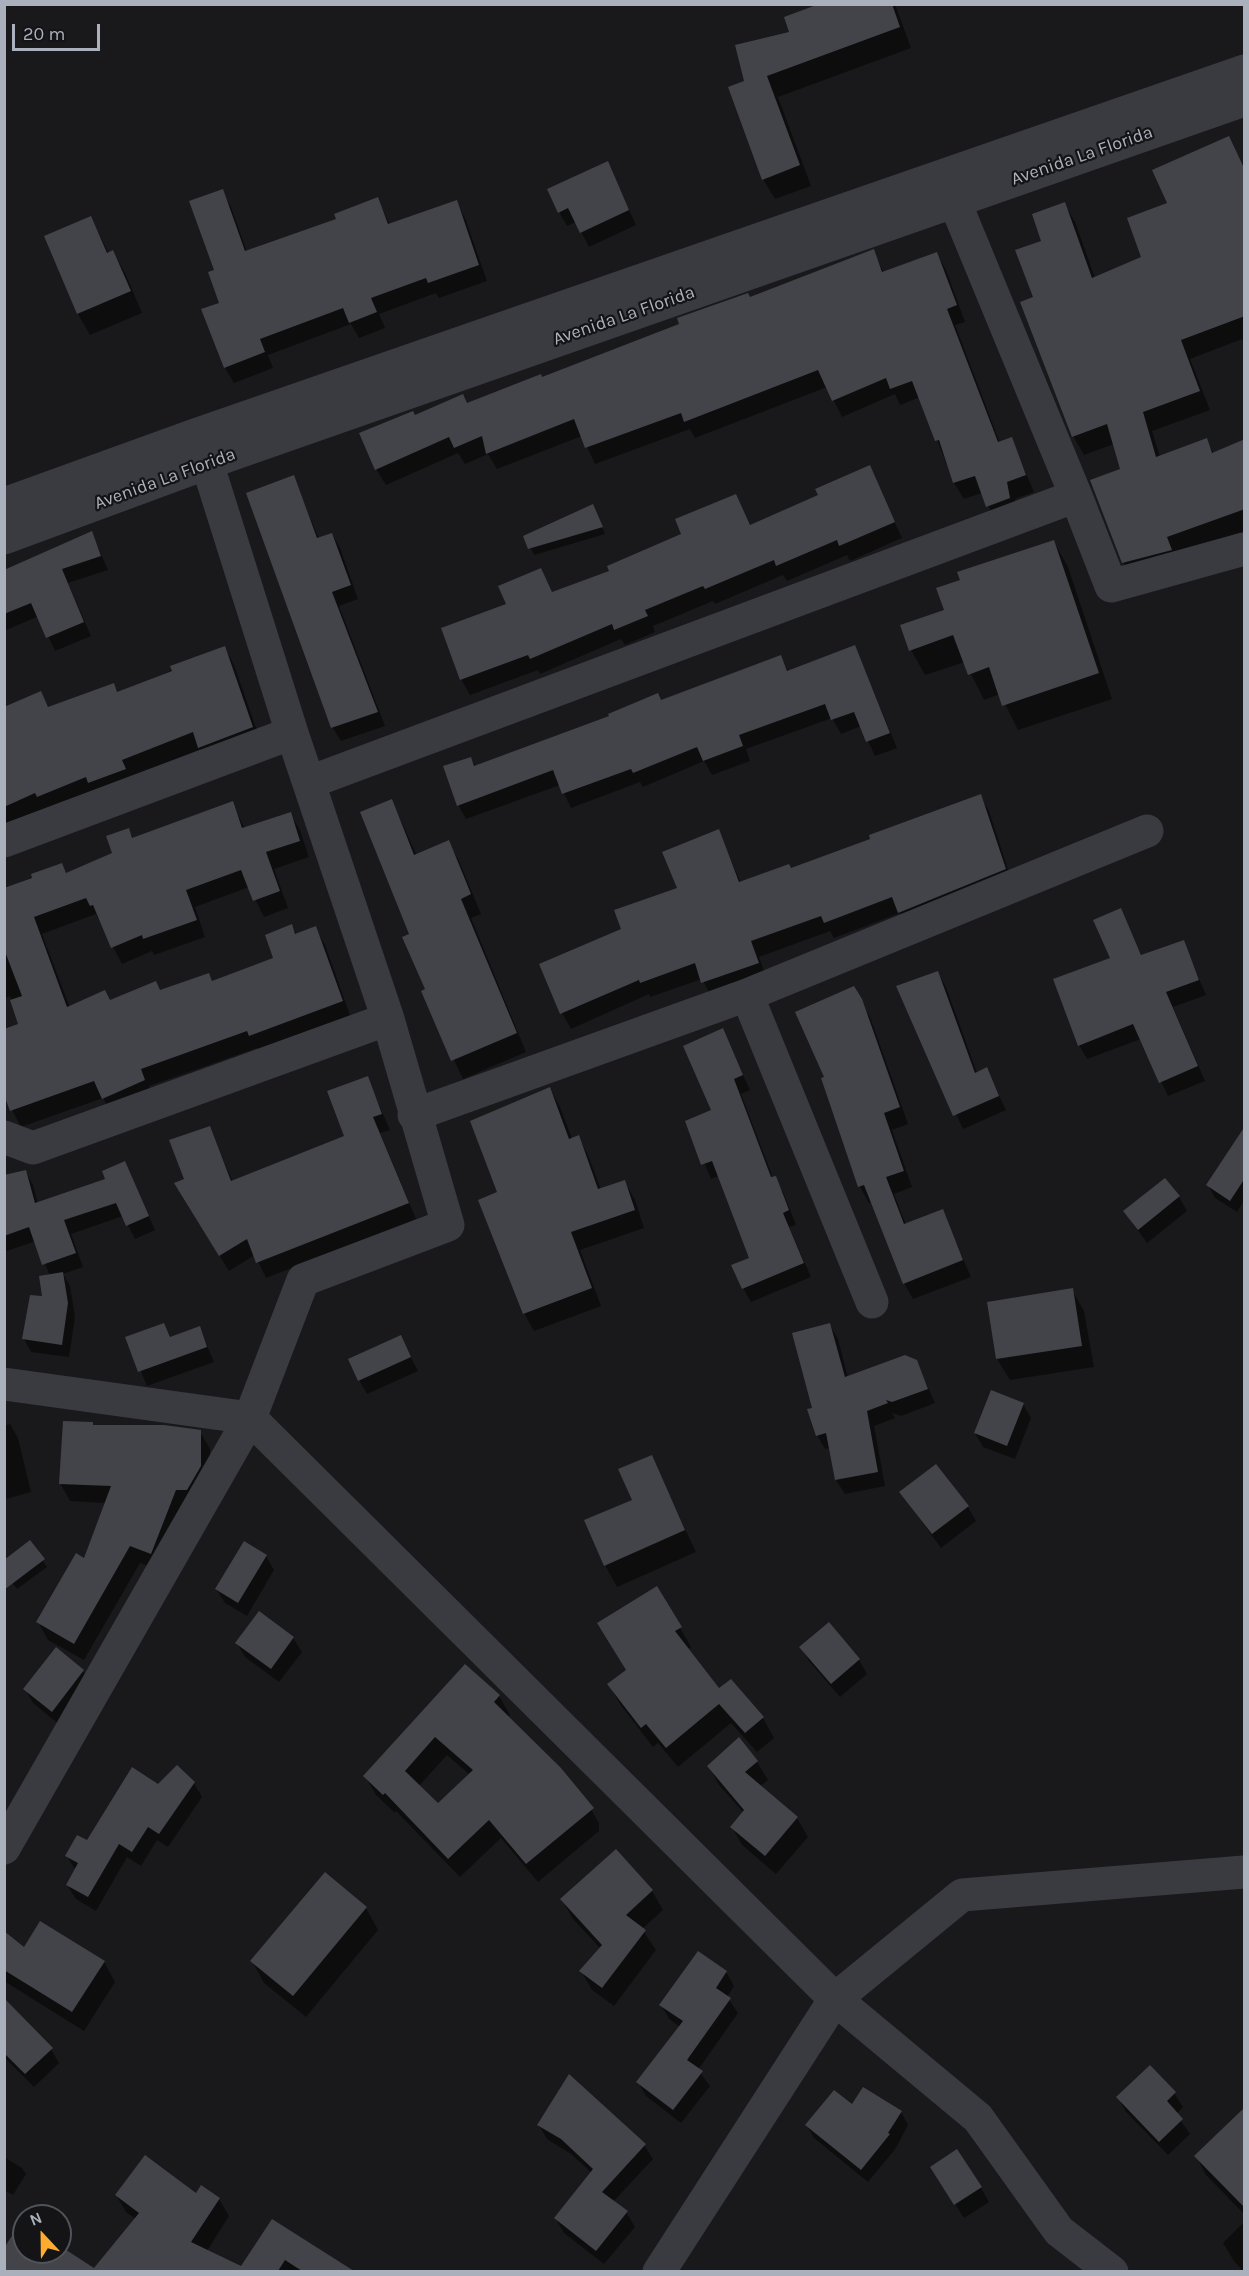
<!DOCTYPE html>
<html>
<head>
<meta charset="utf-8">
<style>
	body { margin:0 }
	#map { position:relative; width:1249px; height:2276px; overflow:hidden; background:#19191c; font-family:Karla,sans-serif }
	canvas { display:block }
	.frame { position:absolute; inset:0; border:6px solid #abb1bc; pointer-events:none }
	.north { position:absolute; left:12px; top:2204px; width:60px; height:60px; box-sizing:border-box; background:#141417; border:2px solid #505359; border-radius:50%; rotate:338deg; font-size:16px; font-weight:700; line-height:24px; text-align:center; color:#abb1bc }
	.north::after { content:''; display:block; margin:auto; width:21px; height:27px; background:#ffac2e; clip-path:polygon(50% 0,100% 100%,50% 72%,0 100%) }
	.scale { position:absolute; left:12px; top:24px; width:88px; height:27px; box-sizing:border-box; border:3px solid #abb1bc; border-top:0; padding-left:8px; font-size:18px; line-height:21px; white-space:nowrap; color:#abb1bc; -webkit-text-stroke:4px #141417; paint-order:stroke }
</style>
</head>
<body>
<div id="map">
<canvas width="1249" height="2276"></canvas>
<div class="frame"></div>
<div class="north">N</div>
<div class="scale">20 m</div>
</div>
<script>
const ctx = document.querySelector('canvas').getContext('2d');
ctx.lineJoin = 'round';
function fillPath(path, color) {
  ctx.fillStyle = color;
  ctx.fill(path, 'evenodd');
}
function strokePath(path, color, width, dash) {
  ctx.strokeStyle = color;
  ctx.lineWidth = width;
  ctx.lineCap = dash ? 'butt' : 'round';
  ctx.setLineDash(dash || []);
  ctx.stroke(path);
}
function drawText(font, color, halo, rows, align = 'center') {
  ctx.font = font + ' Karla,sans-serif';
  ctx.lineWidth = 4.5;
  ctx.setLineDash([]);
  ctx.textBaseline = 'middle';
  ctx.strokeStyle = halo;
  ctx.fillStyle = color;
  for (const [text, x, y, turn = 0] of rows) {
    ctx.save();
    ctx.translate(x, y);
    ctx.rotate((+turn || 0) * Math.PI / 180);
    ctx.textAlign = isNaN(turn) ? turn : align;
    if (halo) ctx.strokeText(text, 0, 0);
    ctx.fillText(text, 0, 0);
    ctx.restore();
  }
}
const shadow = new Path2D(`
	M823,4H895L911,48L778,97L811,186L775,199L763,179L746,82L791,33Z
	M1229,138L1244,167V346L1242,339L1190,359L1210,410L1152,431L1160,457L1206,440L1214,454L1244,441V531L1176,556L1134,581L1124,563L1092,481L1122,470L1114,444L1084,455L1073,436L1035,298L1043,242L1064,203L1075,222L1095,278L1143,258L1169,204Z
	M607,163L636,225L589,247L576,222L567,226L559,212Z
	M222,191L231,207L247,252L337,219L378,199L390,225L456,202L465,218L487,281L439,298L436,293L379,314L385,328L359,338L351,324L268,355L273,368L234,383L225,368L203,310L221,304L216,271Z
	M91,218L109,254L113,252L125,273L142,313L90,335L78,314L46,237Z
	M873,251L884,273L937,254L946,270L965,322L955,325L1000,443L1011,439L1034,492L1015,499L1019,515L996,522L982,493L964,499L954,483L920,397L900,405L895,394L842,417L827,387L695,438L690,429L595,464L582,436L497,469L488,454L465,464L458,453L386,485L376,469L415,417L467,404L542,379Z
	M869,467L902,538L850,561L847,555L787,581L783,575L715,604L713,601L653,626L655,632L625,645L621,639L540,674L538,670L470,695L461,679L508,605L540,569L553,593L611,572L683,535L735,496L751,526L820,496Z
	M293,477L319,539L332,534L340,548L358,599L339,606L385,726L341,741L332,727Z
	M596,513L605,534L534,555L525,536Z
	M92,533L108,570L68,583L91,636L55,651L39,616L4,631V572Z
	M1054,542L1068,567L1112,699L1018,730L1000,694L984,700L965,662L925,675L911,650L946,611Z
	M855,647L897,748L875,756L861,726L841,734L832,718L746,749L750,761L712,775L704,761L643,787L640,782L571,808L560,785L466,819L458,805L471,759L476,767L780,657L789,672Z
	M225,648L234,665L262,745L209,764L201,749L4,826V732L40,693L49,708L113,685L118,693Z
	M980,796L989,811L1013,885L908,928L900,913L834,938L830,931L759,957L767,979L712,998L702,979L650,997L649,994L571,1029L562,1013L623,930L679,888L718,831L741,883L791,870Z
	M392,801L417,856L448,842L459,861L481,914L471,918L526,1052L463,1079L422,992L427,990L411,935Z
	M232,803L245,829L290,814L300,830L309,857L274,869L288,908L264,917L249,887L195,907L205,937L154,955L152,951L122,964L96,914L42,934L70,1008L110,1002L156,983L161,991L209,974L213,982L274,959L291,926L297,935L315,928L325,945L351,1018L260,1052L257,1048L149,1086L154,1097L113,1115L103,1098L21,1127L12,1110L20,1025L10,996L4,998V889L62,865L67,875L114,853L128,829L133,839Z
	M1121,910L1142,956L1183,941L1206,995L1173,1007L1205,1081L1168,1096L1141,1039L1087,1059L1079,1045L1112,959Z
	M938,973L946,987L977,1073L986,1069L1006,1110L963,1129L898,987Z
	M853,988L870,1017L908,1124L892,1130L912,1187L894,1194L906,1225L942,1211L971,1277L913,1299L904,1283L872,1202L869,1203L860,1187L823,1079L826,1078Z
	M722,1030L750,1090L741,1094L773,1178L783,1192L796,1225L789,1227L811,1277L751,1302L743,1288L751,1258L719,1176L711,1179L687,1121L713,1111Z
	M367,1078L390,1130L380,1133L416,1219L266,1278L255,1255L229,1271L185,1199L186,1180L209,1128L233,1182L346,1137Z
	M550,1089L560,1107L572,1139L578,1137L588,1155L601,1190L625,1182L635,1200L644,1228L580,1250L601,1306L534,1331L524,1313L499,1193Z
	M1244,1129V1201L1237,1212L1215,1198L1208,1185Z
	M124,1162L155,1230L135,1239L123,1216L71,1234L83,1267L63,1274L70,1286L75,1317L69,1357L31,1352L24,1339L44,1298L50,1276L36,1241L4,1252V1177L25,1171L33,1185L38,1204L107,1180Z
	M1179,1197L1187,1211L1147,1243L1125,1212Z
	M1072,1290L1084,1311L1094,1367L1010,1380L997,1359Z
	M164,1325L171,1338L199,1327L214,1362L147,1386L127,1338Z
	M830,1325L838,1339L848,1378L916,1361L935,1403L901,1416L892,1413L895,1418L874,1426L885,1486L845,1494L836,1480L830,1448L825,1449L817,1435L814,1409Z
	M400,1337L418,1371L367,1394L359,1380Z
	M1023,1404L1031,1418L1015,1459L983,1447L975,1433Z
	M10,1424L18,1438L31,1492L6,1499L4,1426Z
	M94,1427L200,1432L210,1449V1484L161,1570L140,1563L84,1660L48,1640L38,1622L85,1559L106,1503L70,1501L60,1483Z
	M651,1457L696,1552L617,1587L605,1565Z
	M901,1493L968,1507L976,1521L941,1548Z
	M30,1543L47,1567L17,1589L4,1572Z
	M266,1556L274,1570L247,1616L225,1603L216,1589Z
	M657,1588L691,1647L688,1649L719,1690L763,1718L774,1738L757,1752L731,1723L678,1767L658,1743L653,1747L620,1704L609,1685L628,1671Z
	M829,1624L859,1660L867,1674L840,1697L809,1661L801,1647Z
	M293,1638L302,1652L279,1682L245,1657L237,1643Z
	M83,1671L91,1685L61,1726L33,1703L25,1689Z
	M499,1696L510,1715L508,1717L588,1804L599,1823V1831L538,1882L501,1838L460,1877L396,1811L395,1813L376,1795L365,1776ZM447,1755L470,1775L438,1805L419,1786Z
	M757,1762L768,1780L760,1786L797,1818L808,1837L776,1874L742,1845L732,1827L744,1813L719,1785L709,1766Z
	M194,1783L202,1797L168,1847L157,1840L141,1866L127,1857L96,1911L76,1899L67,1885L76,1871L67,1856L158,1786Z
	M616,1851L652,1891L663,1910L642,1929L656,1950L614,2006L592,1990L581,1971L600,1948L573,1919L562,1900Z
	M366,1908L378,1930L306,2017L264,1983L252,1961Z
	M4,1946L104,1962L115,1982L84,2031L4,1981Z
	M726,1972L734,1986L727,1997L738,2013L698,2070L710,2086L681,2123L646,2096L638,2082L680,2027L669,2019L661,2005Z
	M4,2000L51,2049L59,2063L34,2087L4,2057Z
	M1174,2093L1183,2107L1176,2114L1190,2134L1168,2155L1126,2112L1118,2098Z
	M853,2107L901,2112L908,2125L896,2148L868,2182L814,2138L807,2126Z
	M1244,2109V2214L1206,2175L1196,2156Z
	M539,2125L644,2145L653,2159L613,2202L626,2212L635,2227L604,2264L564,2233L556,2219L592,2173L571,2154L547,2139Z
	M4,2157L22,2168L26,2174L13,2195L4,2190Z
	M940,2181L981,2188L989,2202L964,2218Z
	M116,2195H196L219,2199L229,2216L207,2251L234,2264L239,2272H4V2251L24,2225V2252H60V2249L95,2270L136,2219L126,2212Z
	M273,2221L343,2266L346,2272H247L243,2266Z
	M1244,2222V2272L1234,2261L1223,2243Z`);
const building = new Path2D(`
	M819,4H892L900,27L767,76L800,165L762,180L728,87L744,81L735,45L789,32L784,17Z
	M1229,136L1245,170V316L1181,340L1200,391L1143,412L1156,457L1207,438L1212,453L1245,439V509L1167,537L1172,550L1122,563L1090,480L1120,469L1107,424L1072,437L1020,302L1033,297L1015,250L1041,241L1032,214L1065,202L1092,278L1141,257L1127,218L1167,203L1152,170Z
	M608,161L629,210L580,233L568,208L558,213L547,189Z
	M223,189L245,251L336,219L334,214L378,197L388,224L457,200L479,265L428,283L426,278L371,298L377,312L349,323L343,308L260,339L265,352L224,368L201,309L219,303L208,272L214,270L189,201Z
	M91,216L107,253L113,250L131,291L77,314L44,236Z
	M874,249L882,272L937,252L957,305L947,309L998,442L1012,437L1026,475L1007,482L1010,498L986,507L975,476L953,483L939,440L935,441L912,381L890,389L886,378L832,401L818,370L684,422L681,413L585,448L574,419L486,454L482,436L454,448L449,437L375,470L359,433L413,411L415,415L463,394L467,403L541,374L542,377L679,324L677,318L748,293L750,297Z
	M870,465L895,522L839,546L837,540L776,566L774,560L705,589L703,586L645,610L648,616L614,630L612,624L530,659L528,655L460,680L441,628L506,604L498,586L541,568L552,592L609,571L607,566L681,534L675,519L736,494L750,525L818,495L815,489Z
	M294,475L317,538L332,533L351,585L332,592L378,712L331,728L246,493Z
	M593,504L603,527L528,549L523,536Z
	M92,531L101,556L62,569L84,622L46,638L31,603L4,614V570Z
	M1054,540L1099,673L1002,706L989,667L968,675L953,635L909,651L900,625L944,610L936,588L960,580L957,572Z
	M855,645L890,733L866,742L854,712L831,720L825,704L739,735L743,746L703,761L697,747L633,773L631,769L562,794L553,770L457,806L443,766L471,757L474,766L609,716L608,714L658,693L661,700L781,655L787,671Z
	M225,646L253,727L198,748L193,732L122,760L126,769L88,783L86,777L37,797L35,793L4,807V707L41,691L48,707L114,683L117,692L172,671L170,666Z
	M981,794L1006,869L898,913L892,897L824,923L821,916L751,941L759,963L701,983L695,963L640,983L639,980L560,1014L539,964L621,929L614,910L677,888L662,852L719,829L739,882L789,864L791,868L870,839L869,835Z
	M392,799L414,855L449,840L471,894L461,899L517,1033L451,1061L421,991L425,989L402,937L409,934L360,812Z
	M233,801L242,828L291,812L300,841L266,852L280,891L253,901L241,870L186,890L197,920L143,939L142,935L111,948L93,905L90,906L86,898L34,917L67,1007L105,990L110,1000L156,981L160,990L209,973L212,981L273,958L265,935L292,924L295,934L316,926L343,1001L249,1036L247,1031L141,1069L145,1080L102,1099L94,1081L10,1111L4,1095V1029L18,1024L10,1000L22,996L4,949V888L32,878L31,874L62,863L66,873L112,853L106,836L129,828L132,838Z
	M1121,908L1141,955L1184,940L1199,980L1166,992L1198,1066L1159,1083L1133,1024L1078,1046L1053,979L1110,958L1093,920Z
	M938,971L975,1073L987,1067L999,1096L953,1116L896,986Z
	M854,986L862,999L900,1107L884,1113L904,1171L886,1177L904,1224L943,1209L963,1260L903,1284L864,1185L858,1187L821,1078L824,1077L795,1012Z
	M723,1028L743,1075L734,1079L771,1177L776,1176L789,1210L783,1213L804,1263L742,1289L731,1265L749,1258L712,1161L701,1165L685,1121L711,1110L683,1046Z
	M368,1076L382,1114L373,1117L409,1203L256,1263L247,1239L219,1256L174,1183L184,1179L169,1140L210,1126L231,1181L344,1136L327,1091Z
	M550,1087L569,1139L579,1135L598,1189L625,1180L635,1210L571,1232L592,1288L523,1314L478,1200L497,1192L470,1121Z
	M1245,1126V1178L1230,1201L1206,1185Z
	M125,1161L149,1216L126,1226L116,1203L64,1220L76,1253L42,1265L29,1227L4,1236V1175L26,1170L35,1203L105,1179L102,1171Z
	M1165,1178L1180,1196L1138,1230L1123,1211Z
	M63,1272L68,1303L62,1345L22,1339L30,1295L42,1296L39,1276Z
	M1073,1288L1082,1346L996,1359L987,1302Z
	M164,1323L170,1337L200,1326L207,1347L138,1372L125,1337Z
	M830,1323L845,1377L905,1355L917,1360L928,1389L892,1402L886,1400L888,1403L867,1411L878,1472L835,1480L826,1433L816,1436L807,1409L812,1408L792,1333Z
	M401,1335L411,1357L358,1381L348,1359Z
	M991,1390L1024,1403L1007,1446L974,1433Z
	M63,1421L93,1422V1425H164L201,1430V1466L187,1490H176L151,1554L130,1546L74,1644L36,1622L76,1553L84,1558L111,1486L59,1484Z
	M652,1455L685,1530L604,1566L584,1520L632,1500L618,1469Z
	M936,1464L969,1506L932,1534L899,1492Z
	M30,1540L45,1559L4,1590V1560Z
	M244,1541L267,1555L238,1603L215,1589Z
	M657,1586L682,1627L675,1631L719,1688L731,1679L764,1717L745,1733L719,1704L666,1748L646,1724L641,1728L607,1684L626,1670L597,1623Z
	M259,1611L294,1637L271,1669L235,1643Z
	M829,1622L860,1659L831,1684L799,1647Z
	M56,1647L84,1670L52,1712L23,1689Z
	M465,1664L500,1695L494,1702L561,1768L594,1808L526,1864L489,1820L448,1859L385,1793L383,1795L363,1776ZM435,1737L473,1770L438,1803L405,1771Z
	M739,1737L758,1761L745,1772L798,1817L765,1856L730,1827L744,1810L707,1766Z
	M177,1765L195,1782L159,1834L148,1827L132,1852L119,1844L88,1897L66,1885L78,1863L65,1856L77,1835L87,1840L132,1767L158,1784Z
	M616,1849L653,1890L626,1915L646,1930L602,1988L579,1971L602,1945L560,1899Z
	M325,1872L367,1907L293,1996L250,1961Z
	M40,1921L105,1961L72,2012L4,1970V1931L24,1947Z
	M698,1951L727,1971L716,1988L731,1998L687,2060L703,2071L673,2110L636,2082L683,2021L659,2005Z
	M4,1998L53,2048L25,2074L4,2053Z
	M1150,2065L1176,2092L1167,2101L1183,2119L1159,2142L1116,2097Z
	M569,2074L646,2144L602,2192L628,2211L596,2251L554,2218L593,2169L561,2139L537,2125Z
	M863,2087L902,2111L888,2133L890,2134L861,2170L805,2125L834,2090L852,2104Z
	M1245,2107V2208L1194,2156Z
	M957,2149L982,2187L954,2205L930,2167Z
	M145,2155L196,2193L201,2185L220,2198L191,2242L241,2266L272,2219L354,2271H302L285,2260L278,2271H4V2248L21,2222L24,2224V2252H60V2246L94,2268L139,2213L115,2195Z`);
const minor = new Path2D(`
	M954,200L1076,496L1111,586L1244,549
	M4,504L195,435L1244,71
	M4,538L207,463L1244,100
	M310,782L1076,496
	M4,841L292,733
	M747,995L872,1302
	M414,1115L747,995L1147,831
	M4,1137L33,1148L388,1019
	M4,1384L250,1418L835,1999L978,2118L1059,2231L1112,2272
	M4,1848L250,1418L303,1280L448,1225L388,1019L292,733L207,463L195,435
	M659,2272L835,1999L962,1895L1244,1872`);
const streetNames = [
	["Avenida La Florida",1082,156,-19],
	["Avenida La Florida",624,316,-19],
	["Avenida La Florida",165,479,-20]
];
fillPath(shadow, '#0007');
fillPath(building, '#434449');
strokePath(minor, '#3a3b41', 33);
drawText('18px', '#abb1bc', '#141417', streetNames);
</script>
</body>
</html>
